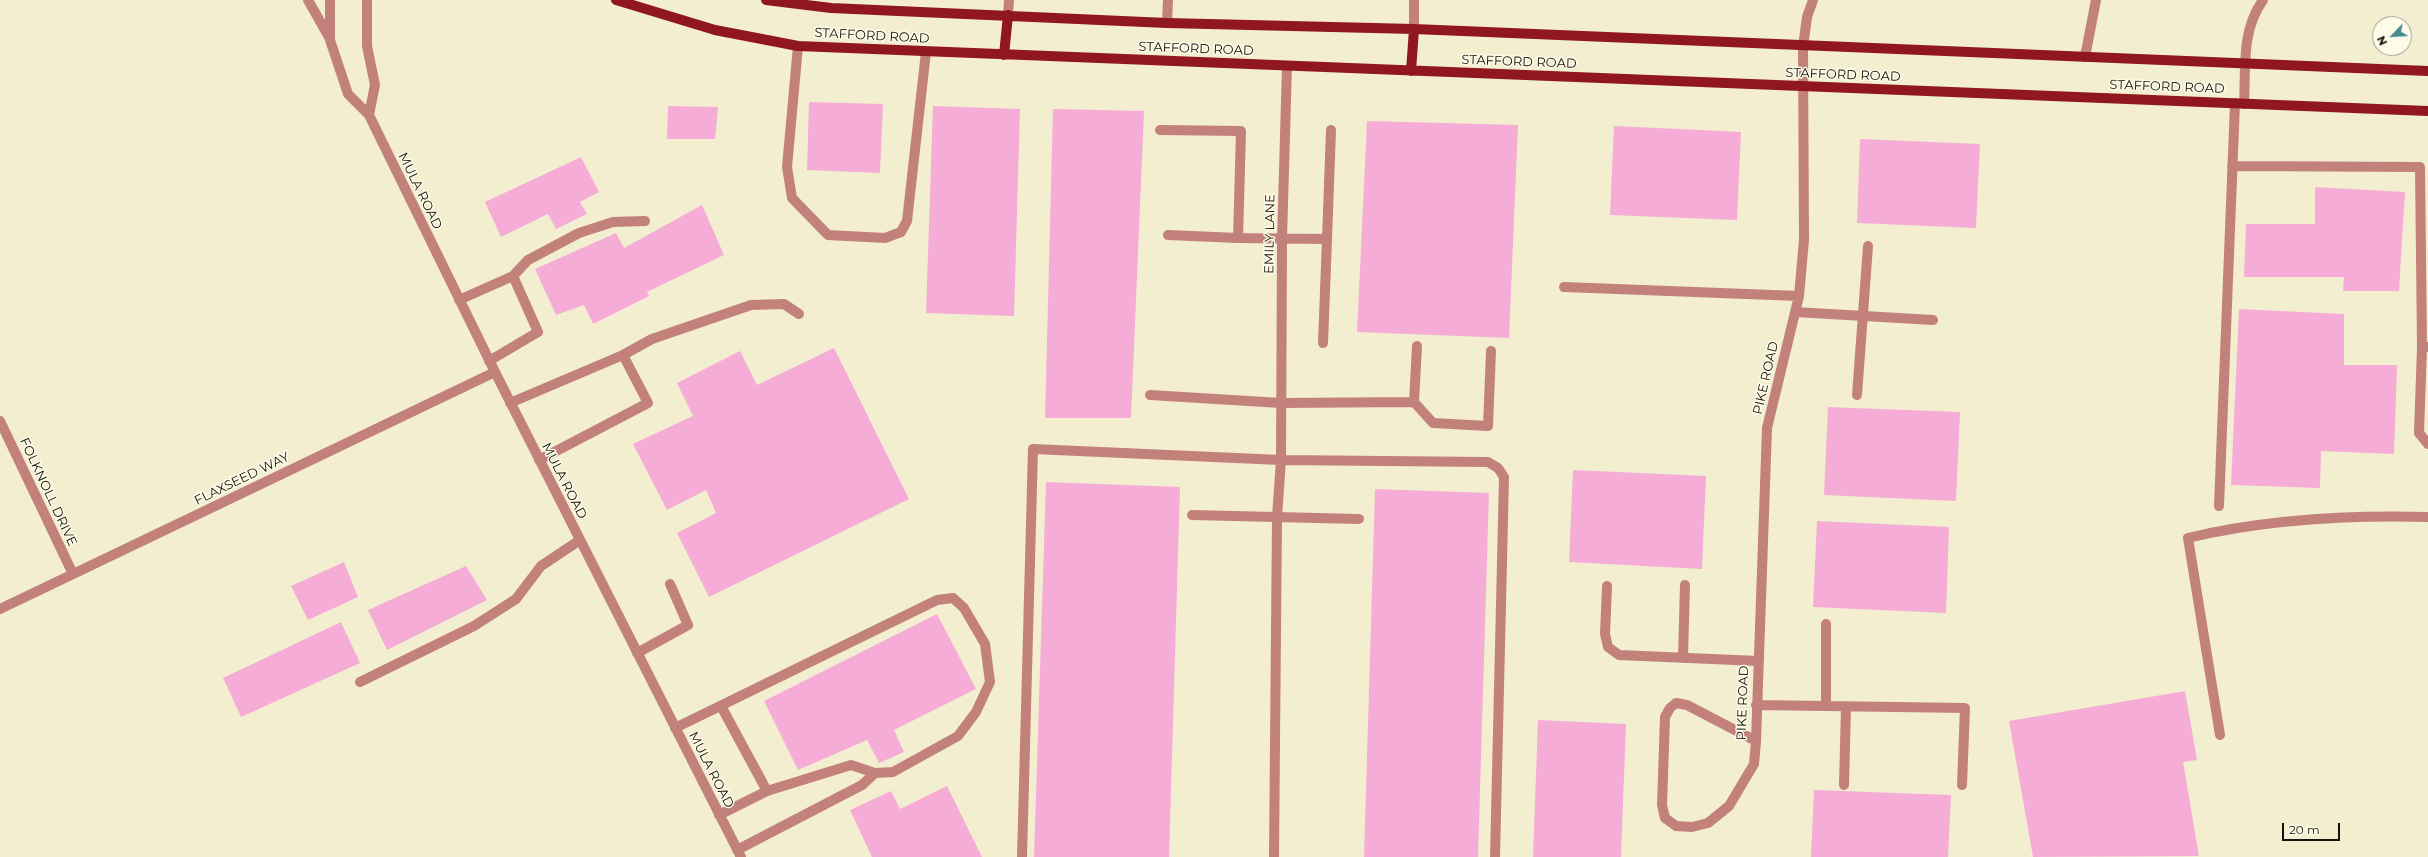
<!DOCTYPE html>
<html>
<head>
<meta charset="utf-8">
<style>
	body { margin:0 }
	#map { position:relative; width:2428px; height:857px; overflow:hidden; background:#f3eed0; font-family:Montserrat,sans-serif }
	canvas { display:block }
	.north { position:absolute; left:2372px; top:16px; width:40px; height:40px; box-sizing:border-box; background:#fefbe9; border:1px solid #a19e8f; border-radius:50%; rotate:245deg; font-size:11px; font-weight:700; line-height:16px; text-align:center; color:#151309 }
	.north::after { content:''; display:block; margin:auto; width:14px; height:18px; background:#438b90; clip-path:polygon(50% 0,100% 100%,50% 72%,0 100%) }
	.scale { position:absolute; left:2282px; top:823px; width:58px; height:18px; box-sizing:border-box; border:2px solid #151309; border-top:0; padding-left:5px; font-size:12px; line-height:14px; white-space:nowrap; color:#151309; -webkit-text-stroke:3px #fefbe9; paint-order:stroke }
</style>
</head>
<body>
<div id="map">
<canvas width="2428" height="857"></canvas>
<div class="north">N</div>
<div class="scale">20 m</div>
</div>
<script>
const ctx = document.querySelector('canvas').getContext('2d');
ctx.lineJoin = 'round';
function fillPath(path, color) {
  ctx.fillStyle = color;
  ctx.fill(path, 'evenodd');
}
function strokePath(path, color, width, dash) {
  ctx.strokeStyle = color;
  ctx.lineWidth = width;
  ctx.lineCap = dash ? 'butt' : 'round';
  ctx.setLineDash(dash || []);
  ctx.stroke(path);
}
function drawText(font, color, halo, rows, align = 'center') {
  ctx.font = font + ' Montserrat,sans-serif';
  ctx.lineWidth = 3;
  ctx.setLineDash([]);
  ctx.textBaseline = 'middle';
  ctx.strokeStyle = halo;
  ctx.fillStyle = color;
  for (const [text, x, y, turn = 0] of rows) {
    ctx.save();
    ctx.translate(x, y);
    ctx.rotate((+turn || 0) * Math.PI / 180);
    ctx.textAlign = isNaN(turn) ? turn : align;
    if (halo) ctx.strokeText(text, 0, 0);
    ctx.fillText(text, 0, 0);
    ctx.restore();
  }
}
const building = new Path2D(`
	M809,102L883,104L880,173L807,170Z
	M668,106L718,107L715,139H667Z
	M933,106L1020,109L1014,316L926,313Z
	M1053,109L1144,111L1131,418H1045Z
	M1367,121L1518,125L1509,338L1357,332Z
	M1614,126L1741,132L1737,220L1610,215Z
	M1860,139L1980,144L1976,228L1857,223Z
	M581,157L599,192L580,202L587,214L556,229L548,214L501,237L485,202Z
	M2315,187L2405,192L2399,291H2343L2344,277H2244L2246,224H2315Z
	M702,205L724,255L647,292L649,296L593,324L584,305L556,315L535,269L616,233L624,248Z
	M2239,309L2344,314V365H2397L2394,454L2321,451L2320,488L2231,485Z
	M834,348L909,499L709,597L677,533L716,513L706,490L667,510L633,444L693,416L677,383L740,351L757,385Z
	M1828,407L1960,412L1956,501L1824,495Z
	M1573,470L1706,476L1702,569L1569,562Z
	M1046,482L1180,487L1169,857H1034Z
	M1375,489L1489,493L1478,857H1364Z
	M1817,521L1949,527L1946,613L1813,607Z
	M344,562L358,597L308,620L291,586Z
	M466,566L487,600L387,650L368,610Z
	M937,614L976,689L894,730L904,752L879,763L867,740L798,770L764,701Z
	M341,622L360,663L241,717L223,678Z
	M2185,691L2197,760L2183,762L2199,856L2033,857L2009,721Z
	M1538,720L1626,724L1621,857H1533Z
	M947,786L982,857H872L850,810L891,791L900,809Z
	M1814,790L1951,795L1948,857H1811Z`);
const minor = new Path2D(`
	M308,0L330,39
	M330,0V40L348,94L369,115L495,372L741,857
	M367,0V46L375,85L369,115
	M1414,0V29
	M1008,15L1009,0
	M1167,23L1168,0
	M798,46L787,167L792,198L828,235L885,238L901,232L907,221L926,52
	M2085,57L2096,0
	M2244,104C2246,67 2241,31 2263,0
	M1160,130L1241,131L1238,238L1327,239L1323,343
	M2232,166L2420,167L2422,347
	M1168,235L1238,238
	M1327,239L1331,130
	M513,276L528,260L579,233L613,222L645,221
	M1564,287L1799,296
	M459,300L513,276L538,332L489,361
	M1795,312L1933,320
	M2428,347H2422L2419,433L2428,444
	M623,355L652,339L751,305L784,304L799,314
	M1150,395L1281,403L1414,402L1433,423L1488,426L1491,351
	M1857,395L1868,246
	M1414,402L1417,346
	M510,403L623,355L648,403L539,460
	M0,421L73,574
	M2219,506L2235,103
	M1192,515L1359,519
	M1607,586L1605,634L1608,647L1619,655L1758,661
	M0,609L495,372
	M637,653L688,625L670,584
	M1683,658L1685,585
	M360,682L474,626L516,599L541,566L580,540
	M1756,705L1965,708L1962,785
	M721,706L767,791
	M1826,706V624
	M675,728L937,600L953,598L964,608L985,644L990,682L976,712L958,736L893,772L875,773L851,765L767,791L719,815
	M2220,735L2188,538C2267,519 2347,515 2428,517
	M1756,741L1687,705L1676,703L1670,708L1665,717L1662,805L1665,818L1676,826L1692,827L1708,823L1729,806L1754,764L1756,741L1767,428L1799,296L1804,240L1803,47L1807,17L1813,0
	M1844,785L1846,707
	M737,850L862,785L875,773
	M1022,857L1033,449L1281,460L1488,462L1498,468L1504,477L1495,857
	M1274,857L1277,517L1281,460L1282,239L1287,66`);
const major = new Path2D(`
	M616,0L715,30L798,46L2428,111
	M766,0L831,8L1167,23L1414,29L2428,71
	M1004,55L1008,15
	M1411,71L1414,29`);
const streetNames = [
	["STAFFORD ROAD",872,36,3],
	["STAFFORD ROAD",1196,49,2],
	["STAFFORD ROAD",1519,62,2],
	["STAFFORD ROAD",1843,75,2],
	["STAFFORD ROAD",2167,87,2],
	["MULA ROAD",420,191,64],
	["EMILY LANE",1270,234,-89],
	["PIKE ROAD",1766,378,-77],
	["FLAXSEED WAY",242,479,-26],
	["MULA ROAD",564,481,63],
	["FOLKNOLL DRIVE",48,492,65],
	["PIKE ROAD",1743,703,-88],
	["MULA ROAD",711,770,63]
];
fillPath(building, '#f5add7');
strokePath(minor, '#c3817c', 10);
strokePath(major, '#91171e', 10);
drawText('13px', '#151309', '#fefbe9', streetNames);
</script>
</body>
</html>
